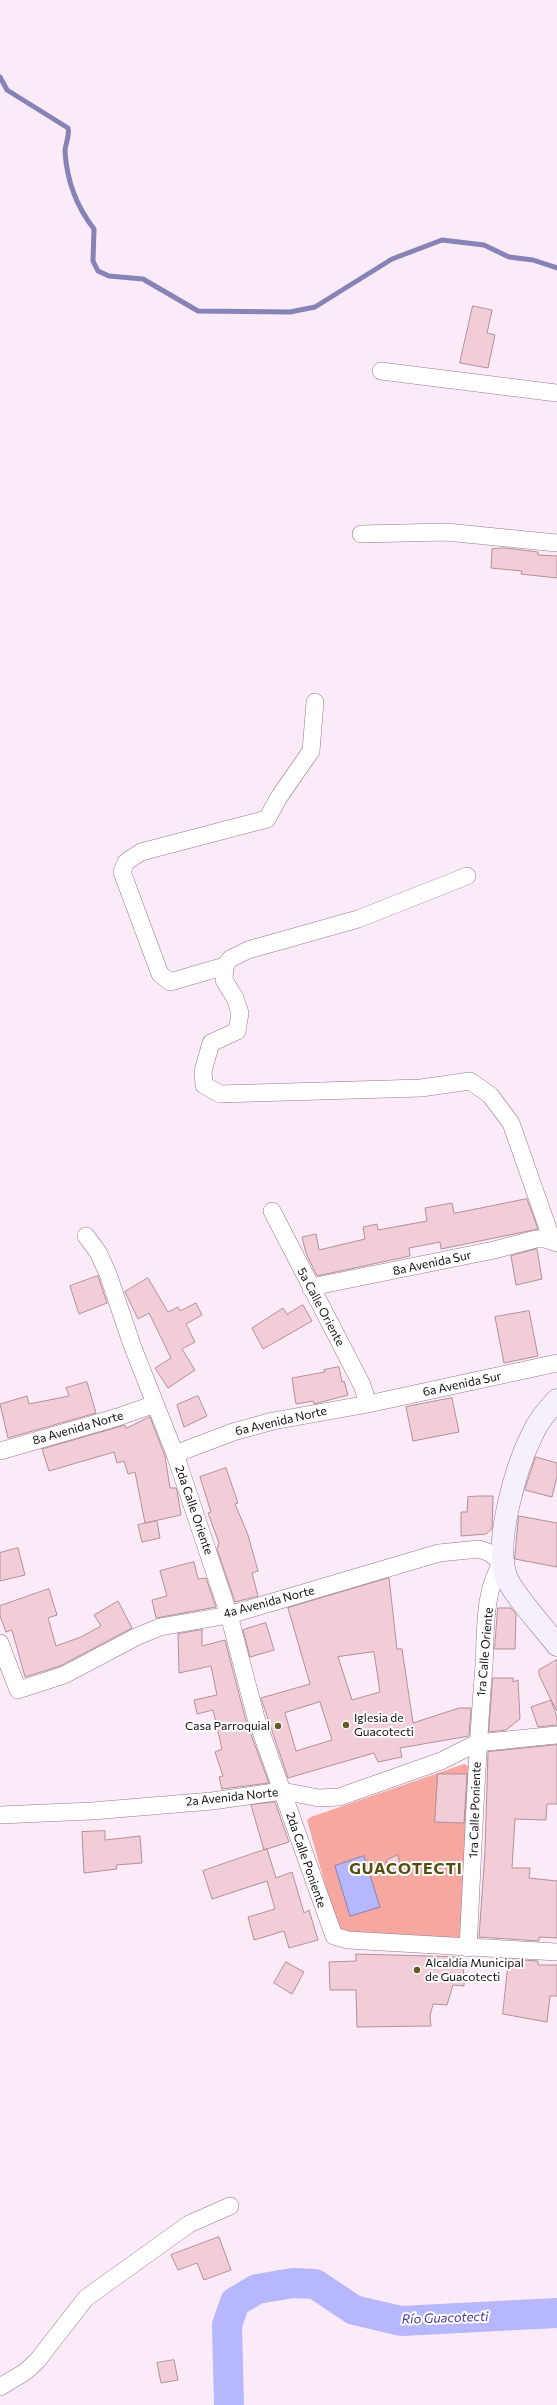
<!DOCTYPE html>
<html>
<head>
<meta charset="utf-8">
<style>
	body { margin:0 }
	canvas { display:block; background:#fbeaf7 }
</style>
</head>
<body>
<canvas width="557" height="2405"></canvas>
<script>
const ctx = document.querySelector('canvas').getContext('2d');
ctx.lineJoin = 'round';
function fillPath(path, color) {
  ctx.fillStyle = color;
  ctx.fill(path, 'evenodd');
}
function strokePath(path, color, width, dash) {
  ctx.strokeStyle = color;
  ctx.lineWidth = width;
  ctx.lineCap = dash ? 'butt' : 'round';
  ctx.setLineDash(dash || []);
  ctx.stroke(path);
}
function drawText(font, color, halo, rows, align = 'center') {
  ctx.font = font + ' Commissioner,sans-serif';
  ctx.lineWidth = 4;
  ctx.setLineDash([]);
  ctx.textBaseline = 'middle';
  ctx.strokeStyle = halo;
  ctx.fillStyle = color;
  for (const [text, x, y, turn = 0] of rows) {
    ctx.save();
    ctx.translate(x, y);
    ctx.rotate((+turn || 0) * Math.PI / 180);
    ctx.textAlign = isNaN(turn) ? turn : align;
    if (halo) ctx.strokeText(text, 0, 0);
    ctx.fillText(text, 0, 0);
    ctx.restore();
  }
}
const green = new Path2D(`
	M464,1764L468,1766L470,1771L461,1934L459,1939L344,1932L337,1927L307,1820L311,1817Z`);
const water = new Path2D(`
	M364,1856L380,1907L350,1916L335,1866Z`);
const stream = new Path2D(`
	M0,77L7,90L68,128C70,137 65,143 65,152C67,181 76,206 94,229L93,261L98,271L109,276L143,279L198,311L290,312L315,307L392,259L442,240L484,245L509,257L533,260L557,268`);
const river = new Path2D(`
	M229,2405L227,2325L235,2302L257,2289L293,2283L315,2284L354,2310L401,2321L557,2313`);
const building = new Path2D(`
	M473,306L492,310L487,333L495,335L488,368L460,363Z
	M505,548L538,552V555L557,556V578L521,574L522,571L491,568L492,549Z
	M527,1199L538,1229L441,1249L440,1242L409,1248L410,1256L317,1276L306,1253L302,1237L316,1234L319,1250L365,1239L363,1227L377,1224L378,1230L427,1221L425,1208L452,1203L454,1213Z
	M537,1249L542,1279L516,1285L511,1256Z
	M98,1276L107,1303L79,1314L70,1286Z
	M148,1278L168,1312L178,1307L180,1311L196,1303L202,1315L186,1324L195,1342L182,1349L195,1370L168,1388L155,1368L171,1358L149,1313L138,1319L125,1292Z
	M303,1305L312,1321L263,1349L252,1328L283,1308L287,1314Z
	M529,1311L538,1356L504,1363L495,1317Z
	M339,1367L342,1382L344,1381L348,1395L314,1404L313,1401L296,1404L292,1378L325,1372L324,1370Z
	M87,1382L96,1413L8,1438L0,1404L27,1396L29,1404L69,1396L66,1388Z
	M198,1396L207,1416L184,1427L177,1405Z
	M452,1398L459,1432L413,1441L406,1407Z
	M150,1417L165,1456L170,1488H176L177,1491L181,1515L145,1523L135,1472L128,1474L124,1461L117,1463L114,1452L49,1471L42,1449L125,1425L126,1428Z
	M536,1457L557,1463V1476L552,1497L525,1490Z
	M226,1468L238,1503L235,1504L248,1535L258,1571L252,1573L258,1596L235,1602L217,1549L219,1543L208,1513L211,1512L200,1477Z
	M479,1496H493L492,1529L486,1534L461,1536V1512H467L468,1497Z
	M519,1516L557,1523V1567L515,1559Z
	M157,1521L160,1538L142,1542L138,1525Z
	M18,1548L25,1575L0,1581V1553Z
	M194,1562L198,1579L206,1578L216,1607L156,1618L152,1600L167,1596L160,1571Z
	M389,1578L397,1649H402L413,1723L459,1708H471L469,1736L400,1748L402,1757L378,1762L374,1753L288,1778L261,1698L310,1684L288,1608ZM374,1652L380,1692L352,1700L338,1657ZM320,1702L332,1740L296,1751L285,1713Z
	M49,1589L57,1615L48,1618L56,1646L81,1637L101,1626L94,1615L118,1601L132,1628L60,1666L25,1677L12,1630L6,1632L0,1616V1606Z
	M498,1608H511L516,1614L515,1649H495Z
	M266,1623L274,1650L250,1657L243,1630Z
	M202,1630V1646L225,1640L246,1721L269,1783L222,1789L219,1777L223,1776L215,1752L222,1749L213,1710L197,1714L194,1700L217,1695L211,1666L179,1673L178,1634Z
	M557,1660V1711L551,1700L557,1717V1725L538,1727L531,1707L551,1700L539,1675V1670Z
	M493,1678H513V1682L518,1680L520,1719L506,1730L489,1732Z
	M557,1745V1804H547L546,1820L515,1819L512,1868H530L529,1878L557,1881V1938L539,1937V1941L479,1937L485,1852L488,1752Z
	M438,1774H467L464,1823L435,1822Z
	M275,1802L289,1842L264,1850L251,1805Z
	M105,1831V1840L140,1836L142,1863L116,1865L117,1869L84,1873L82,1832Z
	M267,1849L276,1878L292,1872L304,1913L309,1910L318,1940L289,1948L284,1931L254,1940L248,1917L275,1909L267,1881L212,1899L203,1871Z
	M398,1855L400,1865L397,1868L383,1876L387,1860Z
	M356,1954L463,1957L464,1986L453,1985L447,2005L433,2004L430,2016L431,2026L357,2027L356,1990H330L329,1962L356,1961Z
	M509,1959L538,1961V1965H557V1996H550L547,2022L503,2014Z
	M286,1962L304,1972L292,1994L274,1983Z
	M219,2237L231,2270L204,2280L197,2263L178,2270L171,2255Z
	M174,2360L178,2380L161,2383L157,2363Z`);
const street = new Path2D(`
	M381,371L557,393
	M361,534L446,532L557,543
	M467,876L358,919L248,950L230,959L225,966L224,980L235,998L240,1013L237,1031L211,1043L203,1071L204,1085L220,1094L421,1088L470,1081L490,1095L511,1123L552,1240
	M225,966L170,982L160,974L122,872L126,862L141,852L267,819L279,797L311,751L315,702
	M272,1211L362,1385L368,1404
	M86,1236L98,1252L108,1274L132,1345L175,1454L229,1615L256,1718L334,1936L348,1940L557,1952
	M311,1289L321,1285L494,1250L536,1239H545L557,1243
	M0,1451L118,1417L155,1404
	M175,1454L233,1432L273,1421L368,1404L557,1363
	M0,1643L18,1690L64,1675L136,1637L160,1627L229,1615L439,1553L479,1549L490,1553L502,1563C483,1591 486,1633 484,1666C476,1760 473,1854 468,1948
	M0,1815L92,1811L212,1801L282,1791L319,1798L339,1797L441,1761L477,1743L557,1735
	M0,2387L25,2372L37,2361L86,2298L189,2224L230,2206`);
const secondary = new Path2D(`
	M557,1400C547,1411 538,1421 532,1435C516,1467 494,1542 506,1576C511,1592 545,1629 557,1645`);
const markers = [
	[346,1725,4,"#635c28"],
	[278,1726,4,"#635c28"],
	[417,1970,4,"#635c28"]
];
const streetNames = [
	["8a Avenida Sur",432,1263,-12],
	["5a Calle Oriente",321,1307,62],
	["6a Avenida Sur",462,1384,-12],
	["6a Avenida Norte",281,1421,-13],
	["8a Avenida Norte",78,1428,-16],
	["2da Calle Oriente",194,1510,71],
	["4a Avenida Norte",269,1602,-15],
	["1ra Calle Oriente",485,1652,-85],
	["2a Avenida Norte",232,1797,-6],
	["1ra Calle Poniente",475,1810,-88],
	["2da Calle Poniente",306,1860,71]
];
const poiNames = [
	["Iglesia de",354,1718],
	["Guacotecti",354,1732],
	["Casa Parroquial",270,1726,"right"],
	["Alcaldía Municipal",425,1963],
	["de Guacotecti",425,1977]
];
const waterNames = [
	["Río Guacotecti",445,2318,-2]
];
const districtNames = [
	["GUACOTECTI",406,1869]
];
fillPath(green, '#f6a79f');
fillPath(water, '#b6b7fc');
strokePath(water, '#8683b6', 1);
strokePath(stream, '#8683b6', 5);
strokePath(river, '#b6b7fc', 30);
fillPath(building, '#f2cdd7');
strokePath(building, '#b29099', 1);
strokePath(street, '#94798e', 18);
strokePath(secondary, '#94798e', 23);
strokePath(street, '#fff', 17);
strokePath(secondary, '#f6effc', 22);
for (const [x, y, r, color] of markers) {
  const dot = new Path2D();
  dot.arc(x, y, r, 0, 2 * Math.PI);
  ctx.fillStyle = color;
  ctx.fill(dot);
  strokePath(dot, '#fff', 1.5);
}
drawText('12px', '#150b13', '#fff', streetNames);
drawText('12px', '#150b13', '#fff', poiNames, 'left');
drawText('italic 13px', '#443697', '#fff', waterNames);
ctx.letterSpacing = '1px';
drawText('bold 16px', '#564e0f', '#fff', districtNames);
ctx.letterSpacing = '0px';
</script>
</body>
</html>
